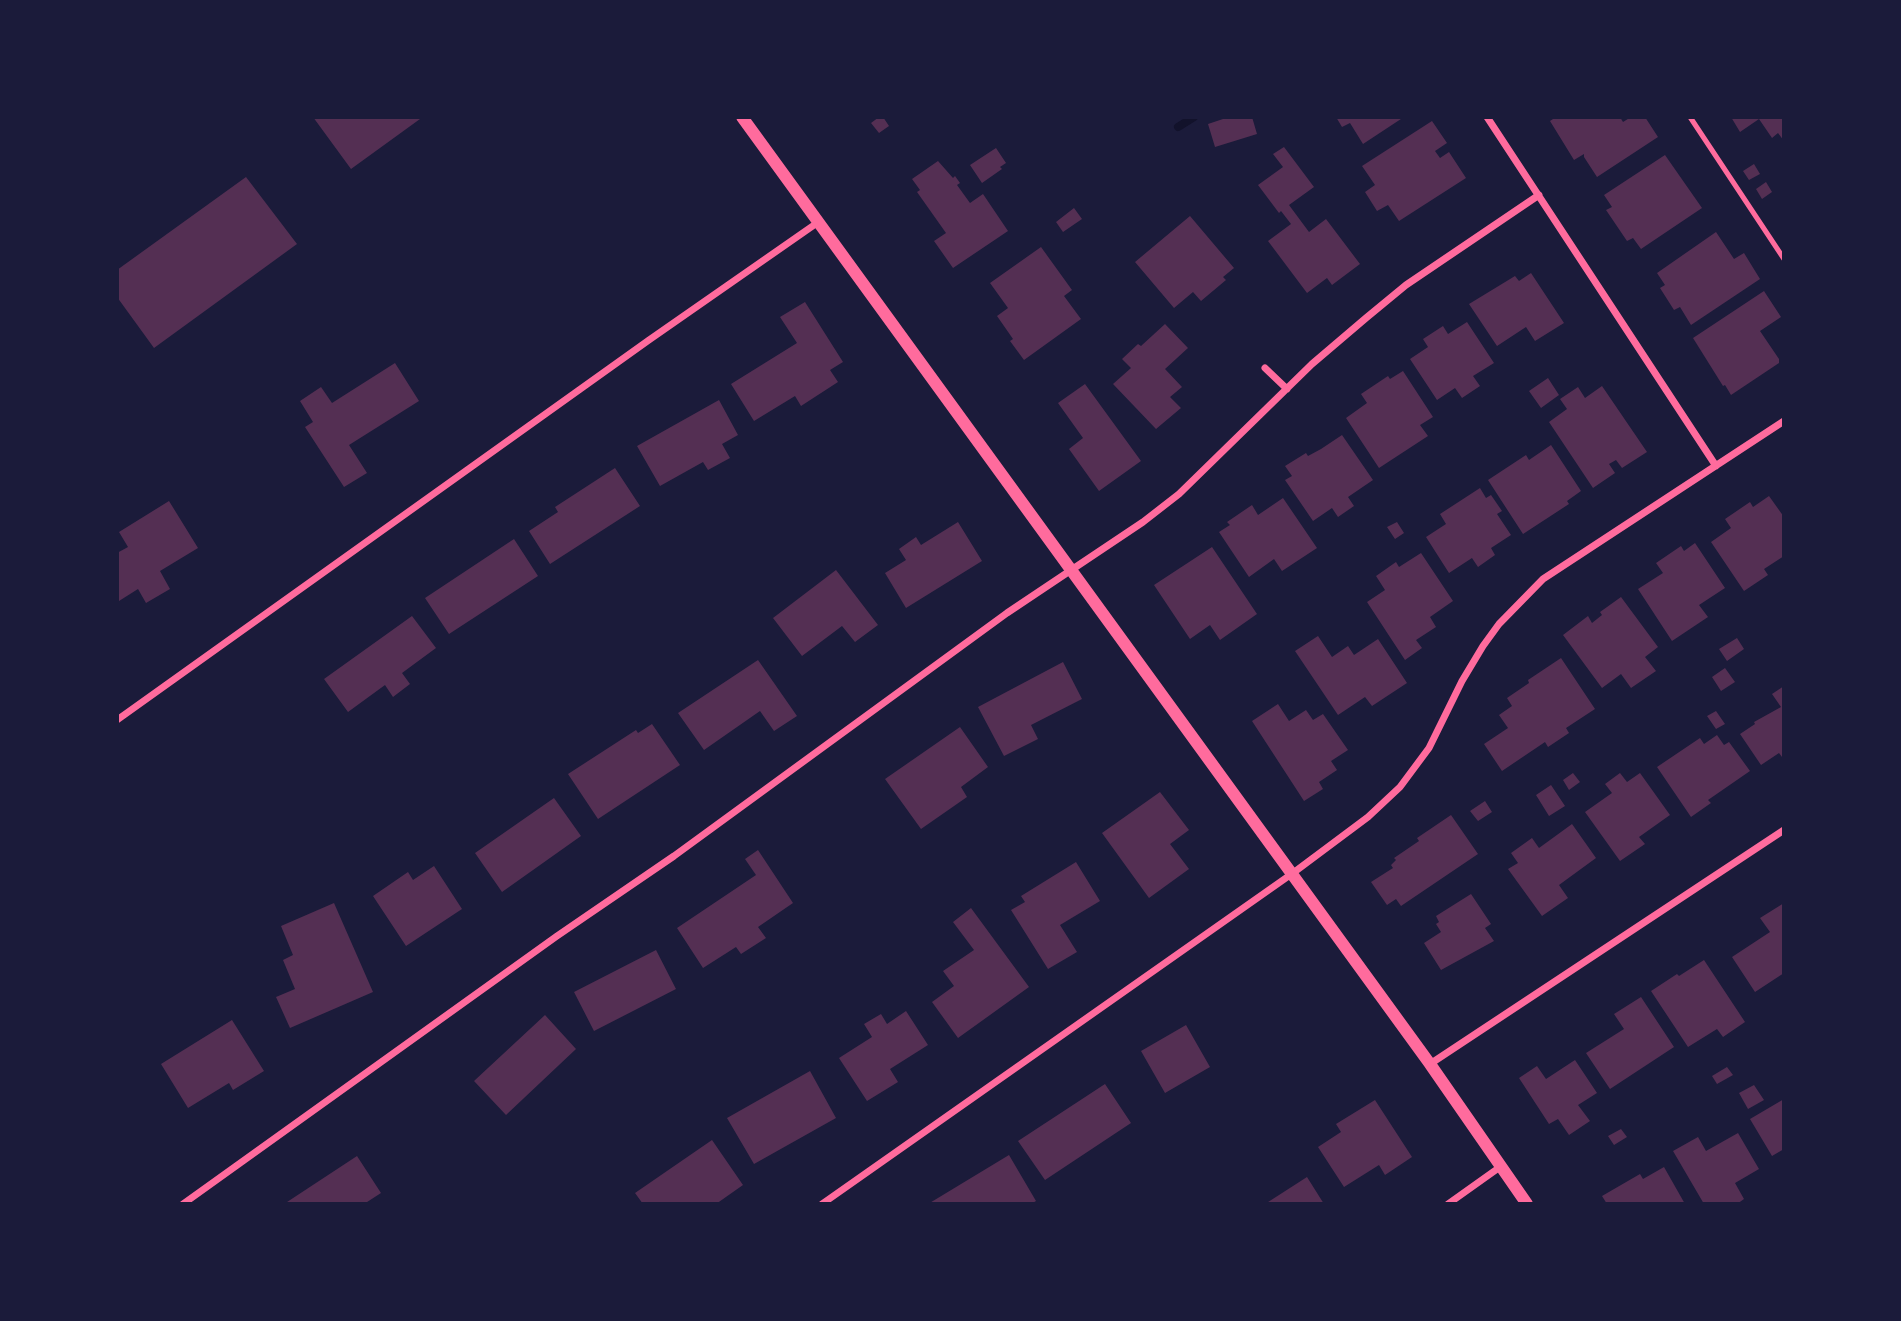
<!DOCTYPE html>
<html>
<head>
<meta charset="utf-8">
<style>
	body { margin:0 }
	#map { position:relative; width:1901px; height:1321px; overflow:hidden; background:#1b1b3a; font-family:Manrope,sans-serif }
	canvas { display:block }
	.frame { position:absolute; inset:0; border:119px solid #1b1b3a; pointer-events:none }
</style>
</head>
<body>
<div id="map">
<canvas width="1901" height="1321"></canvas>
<div class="frame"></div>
</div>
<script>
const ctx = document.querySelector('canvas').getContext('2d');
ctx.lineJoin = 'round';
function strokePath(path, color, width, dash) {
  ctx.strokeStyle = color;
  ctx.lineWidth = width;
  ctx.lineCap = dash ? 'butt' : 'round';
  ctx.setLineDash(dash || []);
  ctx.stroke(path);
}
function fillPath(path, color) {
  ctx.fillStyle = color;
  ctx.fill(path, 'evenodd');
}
const stream = new Path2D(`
	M1178,127L1194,117`);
const building = new Path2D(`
	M313,117H419L420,119L351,169Z
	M879,117H883L889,126L879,133L871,123Z
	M1229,117H1252L1257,134L1215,147L1208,124Z
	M1336,117H1404L1363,144L1350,123L1342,127Z
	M1556,117H1620L1623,122L1631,117H1645L1658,137L1597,177L1584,157V154L1574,160L1550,121Z
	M1731,117H1784V141L1778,133L1772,138L1759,119L1740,132Z
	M1432,121L1447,143L1435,151L1440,158L1449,152L1466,178L1399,221L1388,205L1377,211L1365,192L1375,185L1362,166Z
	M1284,147L1314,187L1289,205L1309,232L1326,219L1360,264L1332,285L1327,278L1307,293L1268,241L1291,224L1281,211L1279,213L1258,185L1283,167L1273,154Z
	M996,148L1006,163L1000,167L1002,169L982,183L970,165Z
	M1665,155L1702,208L1641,249L1633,238L1627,241L1606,210L1612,207L1604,195Z
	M938,161L953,178L955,176L960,183L957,185L970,203L983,194L1008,231L953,268L934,241L946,233L917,192L920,190L912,179Z
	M1754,164L1760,174L1749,180L1743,171Z
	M246,177L297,244L154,348L117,297V270Z
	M1766,182L1772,192L1762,199L1756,189Z
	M1074,208L1082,219L1063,232L1056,222Z
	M1190,216L1234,268L1223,277L1226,280L1201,301L1193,292L1174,308L1135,262Z
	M1716,232L1734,259L1744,253L1760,279L1691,325L1680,307L1674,310L1660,288L1665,285L1657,273Z
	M1041,247L1072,290L1064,296L1081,319L1024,360L1010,341L1013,339L997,316L1008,308L990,283Z
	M1531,273L1564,323L1535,341L1526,327L1497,346L1469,304L1515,276L1519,281Z
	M1764,291L1781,317L1760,331L1779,359V363L1731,395L1725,385L1723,386L1693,338Z
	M805,302L843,362L830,370L838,382L801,406L795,396L754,421L731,384L797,343L780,317Z
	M1467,322L1494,363L1473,376L1480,386L1462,398L1455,388L1437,400L1410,359L1428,347L1423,339L1443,326L1448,334Z
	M1165,324L1188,348L1165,369L1182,387L1170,397L1181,408L1156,429L1113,384L1131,368L1122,359L1138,344L1141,346Z
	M395,363L419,401L349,445L367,473L344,487L305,427L313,422L300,401L321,387L332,403Z
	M1403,371L1433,417L1420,425L1428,436L1379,468L1346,418L1367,403L1361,394L1388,376L1390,379Z
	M1548,378L1559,395L1541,408L1529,391Z
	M1085,384L1141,461L1099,491L1069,449L1083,438L1058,403Z
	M1602,386L1647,452L1622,468L1616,460L1609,464L1615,473L1593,488L1549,422L1567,409L1560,399L1578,387L1585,398Z
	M719,400L738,435L722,444L730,458L708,470L703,462L660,486L637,446Z
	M1342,435L1373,480L1348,497L1354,506L1338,517L1332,508L1313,521L1285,480L1292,476L1285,466L1306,453L1308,456L1321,449Z
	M1551,445L1581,491L1567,501L1569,504L1523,534L1488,480L1526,455L1529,460Z
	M615,468L640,506L550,564L529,531L558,512L555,507Z
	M1480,488L1486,498L1491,495L1502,511L1497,514L1511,535L1491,548L1495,555L1478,567L1472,558L1449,573L1426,537L1446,524L1440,514Z
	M1769,496L1784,517V556L1764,569L1768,575L1744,591L1711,542L1731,528L1725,519L1750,502L1753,507Z
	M1283,498L1317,548L1282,571L1274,559L1249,577L1219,532L1230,525L1227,522L1252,505L1258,515Z
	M169,501L198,548L160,571L170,589L146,603L138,589L119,601L117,553L128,547L119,532Z
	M958,522L982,561L906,608L885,573L906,560L899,549L916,537L921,545Z
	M1397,522L1404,533L1395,539L1387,527Z
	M514,539L538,576L449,634L425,598Z
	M1695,543L1725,588L1699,605L1708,617L1672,641L1638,589L1663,573L1656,563L1681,546L1684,551Z
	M1212,547L1257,614L1220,640L1210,625L1190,639L1154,585Z
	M1421,553L1453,601L1430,617L1436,627L1416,640L1422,648L1405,660L1367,602L1385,590L1376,576L1396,562L1399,567Z
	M836,570L878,625L855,642L842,626L802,656L773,618Z
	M1621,597L1658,647L1645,657L1656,671L1631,688L1621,674L1602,688L1563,635L1588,616L1592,623L1602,615L1600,612Z
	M412,616L436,648L402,673L410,684L393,697L385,685L348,712L324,679Z
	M1318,636L1332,657L1348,646L1354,655L1378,639L1407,683L1372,706L1365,697L1338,715L1295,651Z
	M1737,638L1744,649L1727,661L1719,649Z
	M1561,658L1595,709L1566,728L1569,733L1548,747L1545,742L1502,771L1484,744L1508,728L1499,715L1512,706L1507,698L1529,683L1528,680Z
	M758,660L797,716L774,731L760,711L704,750L678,713Z
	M1063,662L1082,699L1031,725L1038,739L1004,756L978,707Z
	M1725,668L1735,682L1721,691L1712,677Z
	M1784,686V756L1782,757L1779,753L1761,765L1740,734L1755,724L1754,722L1781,707L1772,694Z
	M1278,704L1289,721L1306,710L1313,720L1323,714L1348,750L1331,761L1337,770L1319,782L1323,789L1304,801L1252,721Z
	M1716,711L1725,724L1716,729L1707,716Z
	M652,724L680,765L598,819L568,774L636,730L638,733Z
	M960,727L988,767L961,787L967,797L921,829L885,779Z
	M1717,735L1724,745L1729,742L1750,771L1708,800L1711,803L1691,817L1657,767L1700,738L1704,744Z
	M1573,773L1580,782L1569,790L1563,780Z
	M1620,773L1627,782L1640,773L1670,815L1639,837L1645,844L1620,861L1585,812L1612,793L1605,784Z
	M1551,785L1565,806L1549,816L1536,795Z
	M1160,792L1189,830L1170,844L1189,869L1149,898L1102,833Z
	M554,798L581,836L502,892L475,853Z
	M1485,801L1492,812L1478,821L1470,811Z
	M1451,815L1478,854L1401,906L1396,899L1387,905L1371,882L1393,868L1391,865L1396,860L1394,858L1419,841L1417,838Z
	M1572,824L1596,858L1559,885L1568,898L1542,916L1508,869L1518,863L1511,853L1532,838L1539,848Z
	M758,850L793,903L758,927L766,938L741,954L736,947L703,968L677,928L756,875L745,859Z
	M1076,862L1100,901L1060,925L1077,952L1048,969L1011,910L1025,902L1021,896Z
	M434,866L462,909L406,946L373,896L408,872L413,880Z
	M1471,894L1491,924L1485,928L1494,941L1441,970L1424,943L1441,932L1436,924L1439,922L1436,916Z
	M334,903L373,992L290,1028L276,997L295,989L283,960L293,955L281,926Z
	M1784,903V973L1755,992L1732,957L1770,932L1760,918Z
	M971,908L1029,987L958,1038L932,1002L954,986L943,971L974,950L953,922Z
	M656,950L676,989L594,1031L574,992Z
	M1704,960L1745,1022L1723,1037L1717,1029L1688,1047L1651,991L1677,974L1679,976Z
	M1641,997L1674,1047L1610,1089L1586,1053L1624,1029L1614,1014Z
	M906,1011L928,1045L890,1069L898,1082L867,1101L839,1058L872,1037L864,1024L881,1014L887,1024Z
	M545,1015L576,1049L506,1115L474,1081Z
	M232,1020L264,1071L233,1090L229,1083L188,1108L161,1064Z
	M1186,1025L1210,1067L1165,1093L1141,1051Z
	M1575,1060L1597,1093L1578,1105L1590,1121L1569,1135L1558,1119L1549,1124L1519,1078L1537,1066L1546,1079Z
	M1727,1067L1733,1075L1717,1084L1712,1076Z
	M810,1071L836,1118L754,1164L727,1118Z
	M1105,1084L1131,1123L1045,1180L1018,1141Z
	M1754,1085L1764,1100L1748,1109L1739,1093Z
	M1784,1099V1149L1772,1156L1750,1119Z
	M1375,1100L1412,1157L1385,1175L1379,1165L1344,1187L1318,1147L1341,1132L1336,1124Z
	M1621,1129L1627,1137L1614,1145L1608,1136Z
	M1738,1133L1759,1169L1735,1183L1744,1199L1737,1204H1704L1673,1151L1698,1137L1706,1151Z
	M712,1140L743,1185L716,1204H643L635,1193Z
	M1009,1155L1036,1201L1031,1204H928Z
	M357,1156L381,1193L364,1204H284Z
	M1664,1167L1685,1204H1607L1602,1196L1640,1174L1643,1179Z
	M1307,1177L1324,1204H1265Z`);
const service = new Path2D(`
	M1690,117L1784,259`);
const minor = new Path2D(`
	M1487,117L1716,466
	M1265,368L1287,389
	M117,720L649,340L817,223
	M1430,1064L1784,830
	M183,1204L557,936L674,856L1007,613L1143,522L1179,494L1312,364L1366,318L1406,285L1539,195
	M822,1204L1293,873L1368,817L1400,787L1429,748L1462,681L1483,646L1499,624L1543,579L1784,421
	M1448,1204L1500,1167`);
const tertiary = new Path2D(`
	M742,117L1430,1064L1527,1204`);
strokePath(stream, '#12122b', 8);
fillPath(building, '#542f53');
strokePath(service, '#ff6b9d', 5);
strokePath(minor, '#ff6b9d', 7);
strokePath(tertiary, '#ff6b9d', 12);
</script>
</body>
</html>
